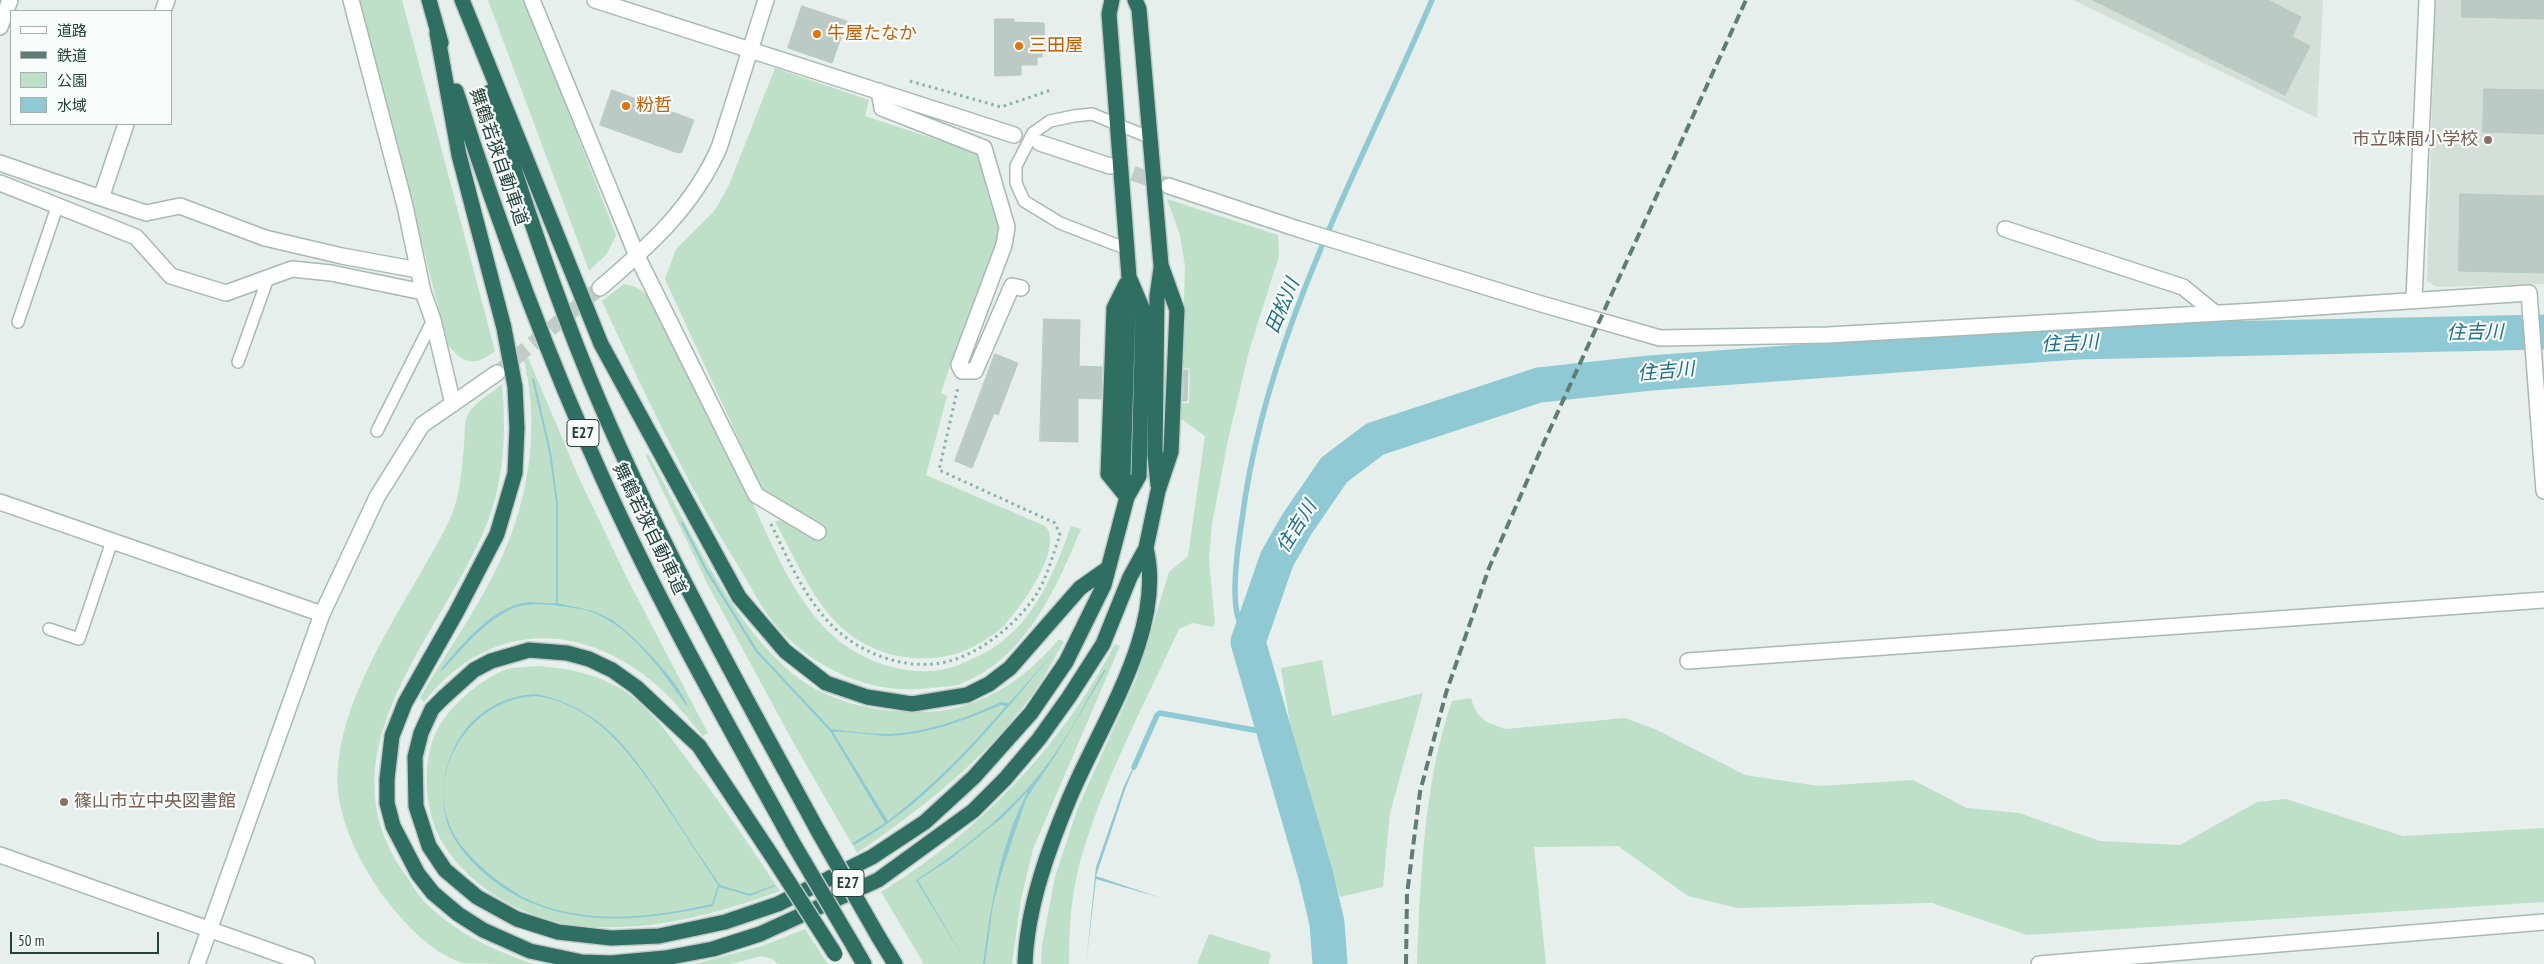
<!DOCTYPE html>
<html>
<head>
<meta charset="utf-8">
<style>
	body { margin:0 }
	#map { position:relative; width:2544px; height:964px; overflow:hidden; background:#e6efeb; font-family:"PT Sans Narrow","Noto Sans JP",sans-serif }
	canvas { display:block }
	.legend { position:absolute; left:10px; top:10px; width:162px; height:115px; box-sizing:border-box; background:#f7fbf9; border:1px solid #a3b1ad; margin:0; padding:6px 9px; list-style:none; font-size:15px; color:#24423a }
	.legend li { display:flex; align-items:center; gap:10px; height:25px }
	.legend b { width:25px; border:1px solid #a3b1ad }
	.scale { position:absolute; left:10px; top:932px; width:149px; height:22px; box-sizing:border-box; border:2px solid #24423a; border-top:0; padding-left:6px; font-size:15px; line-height:18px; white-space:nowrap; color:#24423a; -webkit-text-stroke:4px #f7fbf9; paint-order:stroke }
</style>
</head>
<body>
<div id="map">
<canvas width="2544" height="964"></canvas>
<ul class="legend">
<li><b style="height:6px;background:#fff"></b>道路</li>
<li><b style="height:6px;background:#5f7d75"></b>鉄道</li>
<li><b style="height:14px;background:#bfe0c8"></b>公園</li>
<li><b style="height:14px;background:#8ec9d4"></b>水域</li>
</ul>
<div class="scale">50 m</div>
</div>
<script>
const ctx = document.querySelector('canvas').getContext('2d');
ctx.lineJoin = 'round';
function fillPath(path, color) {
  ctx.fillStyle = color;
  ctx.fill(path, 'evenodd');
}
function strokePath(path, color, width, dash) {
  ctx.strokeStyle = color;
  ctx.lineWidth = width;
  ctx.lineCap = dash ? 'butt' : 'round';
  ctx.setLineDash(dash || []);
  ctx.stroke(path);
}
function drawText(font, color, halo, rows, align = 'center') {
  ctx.font = font + ' "PT Sans Narrow","Noto Sans JP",sans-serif';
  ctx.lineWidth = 4.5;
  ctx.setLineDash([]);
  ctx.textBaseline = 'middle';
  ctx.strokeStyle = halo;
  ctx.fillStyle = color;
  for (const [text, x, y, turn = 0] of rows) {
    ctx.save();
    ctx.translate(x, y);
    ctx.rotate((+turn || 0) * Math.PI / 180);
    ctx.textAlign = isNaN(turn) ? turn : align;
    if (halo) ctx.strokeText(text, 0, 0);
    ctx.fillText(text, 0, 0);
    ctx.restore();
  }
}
const built = new Path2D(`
	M2073,0H2323L2317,118Z
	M2435,0H2544V284L2437,287L2427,281Z`);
const green = new Path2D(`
	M360,0H402L495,351C475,367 463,364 448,345Z
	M488,0H525L616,235L607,254L589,271Z
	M775,68L869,100L865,116L974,152L979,156L987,192L999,226L998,245L965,341L959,339L941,393L947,396L926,475L1045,526C1065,546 1022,606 1007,622C1000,631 990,637 980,643C938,669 878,661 842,628C812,601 795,557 775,522L780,520L815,537L761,488L665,279L676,249L715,210L729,185Z
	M1167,199L1278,235L1279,256L1249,351L1228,440L1212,524L1209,558L1215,625L1212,627L1192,623L1179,629C1144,705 1103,781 1080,862C1071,894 1069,930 1069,964H1041L1042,945L1055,877L1078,807L1137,677L1169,572L1188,556L1205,436L1181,419V403H1189L1190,369L1182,368L1185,266L1180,235Z
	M624,284C636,286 645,291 652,301C684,363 715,424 745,487C768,535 791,596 830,633C862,664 921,683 963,663C973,658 984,654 993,648C1035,621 1055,571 1071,526L1081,529C1056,589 1025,660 960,684C951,687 939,687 929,688C872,696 811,668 774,623C760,606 749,583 737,564C685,481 643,390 602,301Z
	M527,355L579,478L627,578L708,733L703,736C689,720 676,703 660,688C583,620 490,619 424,702L420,698C451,644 491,591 512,532C532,478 538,413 523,357Z
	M502,384C506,430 505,474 489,518C446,633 317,747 404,873C411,882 416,893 424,901C454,932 494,951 534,964C518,964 476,964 463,963C429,952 401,920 381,893C363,866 348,840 341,808C319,716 410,601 449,521C460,498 462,469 464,444C465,435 464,422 468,414C475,402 492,393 502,384Z
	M648,454C688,525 730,622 793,674C828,702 873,712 917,712C975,713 1022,683 1059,639L1064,642C1055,656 1048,671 1039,685C991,755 926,806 857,853L793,742L708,585L646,456Z
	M1115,644L1120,646L1033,849L1021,899L1012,964H924L881,892C980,831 1061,747 1115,644Z
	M1322,660L1332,716L1423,693L1390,813L1383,887L1340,897L1296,762L1281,668Z
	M538,666C567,668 592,673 618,687C646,703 667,732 686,758C720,801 750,846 780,891C714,915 644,934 573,925C522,918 466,885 441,840C423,809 421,753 441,723C451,708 464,696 478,685C487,679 497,672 508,669C517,667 528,667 538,666Z
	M1471,698C1477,719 1485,722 1505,729L1625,718L1657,730L1745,775L1819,786L1913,780L1967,808L2019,813L2100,841L2180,845L2257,802L2286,799L2403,836L2544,828V902L2027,935L1932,903L1738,908L1688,896L1618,846L1534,847L1546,964H1417C1420,880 1424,781 1452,701Z
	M805,929L828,964H778L772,959L762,956L731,964H694L762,946Z
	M1209,934L1271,953L1269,964H1197Z`);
const water = new Path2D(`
	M534,378L551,452L558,504V603C576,608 594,609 610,619C629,629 685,688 688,708C664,673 628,621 585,610C576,608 567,607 559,606C544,604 528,603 514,608C485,620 462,649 442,671L441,669C463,644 492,606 529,602C537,602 547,604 556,603V503L549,452L532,379Z
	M683,522L707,569L758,651L831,729C849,731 867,734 885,734C926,733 964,719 1001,702L1009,703L1053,654C993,724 935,799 854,845L853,843L885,823L830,731L756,652L705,570L681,523ZM1001,705L1006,706C970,748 932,787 888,821L833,732C851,731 871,736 890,736C930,734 965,720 1001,705Z
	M1104,670H1106L1057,753L1026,799L1001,874L993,905L985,964H983C991,905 1000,844 1028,791L1003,817L948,861L918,880L967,964L916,880C969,846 1020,805 1056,752C1074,726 1088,697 1104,670Z
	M537,694C604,709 631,752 667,805C684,832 702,859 720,885L750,894L774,885L775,886L750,896L719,887L713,906C655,918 594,927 537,905C506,894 473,868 455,840C444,822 442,802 444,782C451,732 486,696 537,694ZM536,696C600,705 637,762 670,812C686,836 702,861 718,885L712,904C654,917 593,925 536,903C510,893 469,861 455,836C421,776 469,698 536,696Z
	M1142,749L1126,787L1096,876L1161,898L1096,879L1086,964L1096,867L1124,786Z`);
const stream = new Path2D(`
	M1248,642C1245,634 1240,626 1238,617C1231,594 1238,545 1242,520C1265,335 1360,169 1432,0
	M1134,767L1157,715L1160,713L1276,734`);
const river = new Path2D(`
	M1330,964L1327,923L1316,876L1248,642L1277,559L1297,524L1334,470L1375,439L1539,385L1650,373L2076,342L2544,332`);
const building = new Path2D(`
	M2093,0H2268L2301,17L2292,37L2310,46L2285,95Z
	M2462,0H2544V19L2462,17Z
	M802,6L847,21L832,63L788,48Z
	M995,19H1014V22L1044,23L1045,47H1043L1042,57H1037V65H1021V75L995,76Z
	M2484,89L2544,90V134L2483,132Z
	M612,90L694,120L682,152L678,153L600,125Z
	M2460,194L2544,196V273L2459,271Z
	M1044,319L1080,320L1079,366L1102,367L1101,399L1078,398V442L1040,441Z
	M995,354L1018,363L998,415L994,413L972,468L955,461Z
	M1184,370H1188L1187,401H1183Z`);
const streetTunnel = new Path2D(`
	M1111,166L1165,184`);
const secondaryTunnel = new Path2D(`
	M497,373L600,288`);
const path = new Path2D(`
	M910,81L1001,107L1051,90
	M771,524C787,557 802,592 826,619C855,653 909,674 953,660C985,650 1018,622 1036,595C1047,578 1053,554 1060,535L1055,523L939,470L958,387`);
const lane = new Path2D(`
	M1127,249L1060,223L1024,201L1016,183V166L1033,133L1050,121L1074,116L1092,114L1151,138
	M18,322L57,207
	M238,362L268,278
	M377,431L433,320
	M49,629L79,639L112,541`);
const street = new Path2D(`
	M351,0L405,206L423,292L433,320L453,404
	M532,0L637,256L756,495L818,532
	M595,0L1014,135
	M163,11L167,0
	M879,91L882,108L984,148L1007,227L1004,245L959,365L962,371H975L1012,286L1021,288
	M1040,143L1110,166
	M0,163L101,198L126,124
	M0,183L136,237L171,276L226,293L292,269L331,273L423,292
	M1169,186L1298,229L1538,303L1660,338L1828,335L2256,311L2529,293L2544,491
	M101,198L146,213L180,206L265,238L342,256L418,270
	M2005,229L2183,287L2215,313
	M2414,300L2427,0
	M0,502L322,614
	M1688,661L2544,600
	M0,855L307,964
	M2039,964L2544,922`);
const secondary = new Path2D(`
	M0,27L10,0
	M600,288C648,247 693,207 719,148L766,0
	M197,964L322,614L377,497L422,425L497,373`);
const highway = new Path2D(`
	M429,0L441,43
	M462,0L601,344L739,597L785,651L826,683L867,697L912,704L967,695L989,684L1010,668L1080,588L1107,569
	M1112,0L1109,14L1129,277L1123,476L1127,497
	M437,33L459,155L504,328L515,387L517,428L515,473L497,534L456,613L405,703L392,736L387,779V803L393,826L418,874L433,893L458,914L483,930L530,951L582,962L611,963L665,958L713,949L760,934L878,880L973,811L1005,779L1039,739L1069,697L1103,644L1130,577L1146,548L1158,491L1171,452L1177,310L1161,265L1139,9L1135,0
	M456,91C498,222 546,353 603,479C659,604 727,723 793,843
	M490,92C519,188 551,284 589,377C653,533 737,682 818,831
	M1158,485L1155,455L1157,296L1161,268
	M1126,496L1108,474L1114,308L1126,284
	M772,856L699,746L636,687L612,670L589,659L567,653L529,650L491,661L474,670L444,697L432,709L421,733L415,757L416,806L429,846L445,870L477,897L517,919L558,932L611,938L659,936L725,922L778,904L872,857L925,822L974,777L1031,713L1066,662L1104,585L1127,497L1139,476L1143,310L1129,277
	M878,936L895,964
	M853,945L864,964
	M1025,964C1027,908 1048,849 1070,797C1100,725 1166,629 1146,548`);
const rail = new Path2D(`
	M1406,964L1407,894L1420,792L1446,693L1489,568L1545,440L1746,0`);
const highwayBridge = new Path2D(`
	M818,831L878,936
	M793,843L853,945
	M772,856L835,954`);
const markers = [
	[817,34,5,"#e8710a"],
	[1019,46,5,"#e8710a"],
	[626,106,5,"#e8710a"],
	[2488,140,5,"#8d6e63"],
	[64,802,5,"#8d6e63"]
];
const shields = [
	[583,433,32],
	[848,883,32]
];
const shieldNames = [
	["E27",583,433],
	["E27",848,883]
];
const foodNames = [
	["牛屋たなか",827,34],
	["三田屋",1029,46],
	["粉哲",636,106]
];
const educationNames = [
	["市立味間小学校",2478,140],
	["篠山市立中央図書館",74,802,"left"]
];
const streetNames = [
	["舞鶴若狭自動車道",498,157,71],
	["舞鶴若狭自動車道",649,529,64]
];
const waterNames = [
	["田松川",1283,306,-67],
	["住吉川",2475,333,-1],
	["住吉川",2070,344,-3],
	["住吉川",1666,372,-5],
	["住吉川",1297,527,-58]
];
fillPath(built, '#d4dfda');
fillPath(green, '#bfe0c8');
fillPath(water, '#8ec9d4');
strokePath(stream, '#8ec9d4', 5.5);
strokePath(river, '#8ec9d4', 35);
fillPath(building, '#bbcac4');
strokePath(building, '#b8c9c2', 1);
strokePath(streetTunnel, '#bfccc8', 15, [15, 8]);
strokePath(secondaryTunnel, '#bfccc8', 15, [15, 8]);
strokePath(lane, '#a8b8b2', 14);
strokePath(street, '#a8b8b2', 18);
strokePath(secondary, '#a4bbb3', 18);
strokePath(highway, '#c2cac8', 18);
strokePath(path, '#86b3a5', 3, [2.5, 4]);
strokePath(lane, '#fff', 11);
strokePath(street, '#fff', 15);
strokePath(secondary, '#fff', 15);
strokePath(highway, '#2f6f62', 15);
strokePath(rail, '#5f7d75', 4, [10, 5]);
strokePath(highwayBridge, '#c2cac8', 18, []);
strokePath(highwayBridge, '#2f6f62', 15);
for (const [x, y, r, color] of markers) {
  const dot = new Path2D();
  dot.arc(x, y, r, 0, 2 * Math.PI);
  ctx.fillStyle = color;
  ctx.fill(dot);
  strokePath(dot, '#f7fbf9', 2);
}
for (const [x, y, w] of shields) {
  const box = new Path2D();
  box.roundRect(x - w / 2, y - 13.5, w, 27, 4);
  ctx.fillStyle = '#f7fbf9';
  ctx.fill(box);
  strokePath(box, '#24423a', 1);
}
drawText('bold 16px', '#24423a', null, shieldNames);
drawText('18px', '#c56008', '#f7fbf9', foodNames, 'left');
drawText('18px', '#785e54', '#f7fbf9', educationNames, 'right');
drawText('18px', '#24423a', '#f7fbf9', streetNames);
drawText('italic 19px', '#1c6f80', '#f7fbf9', waterNames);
</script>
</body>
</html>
